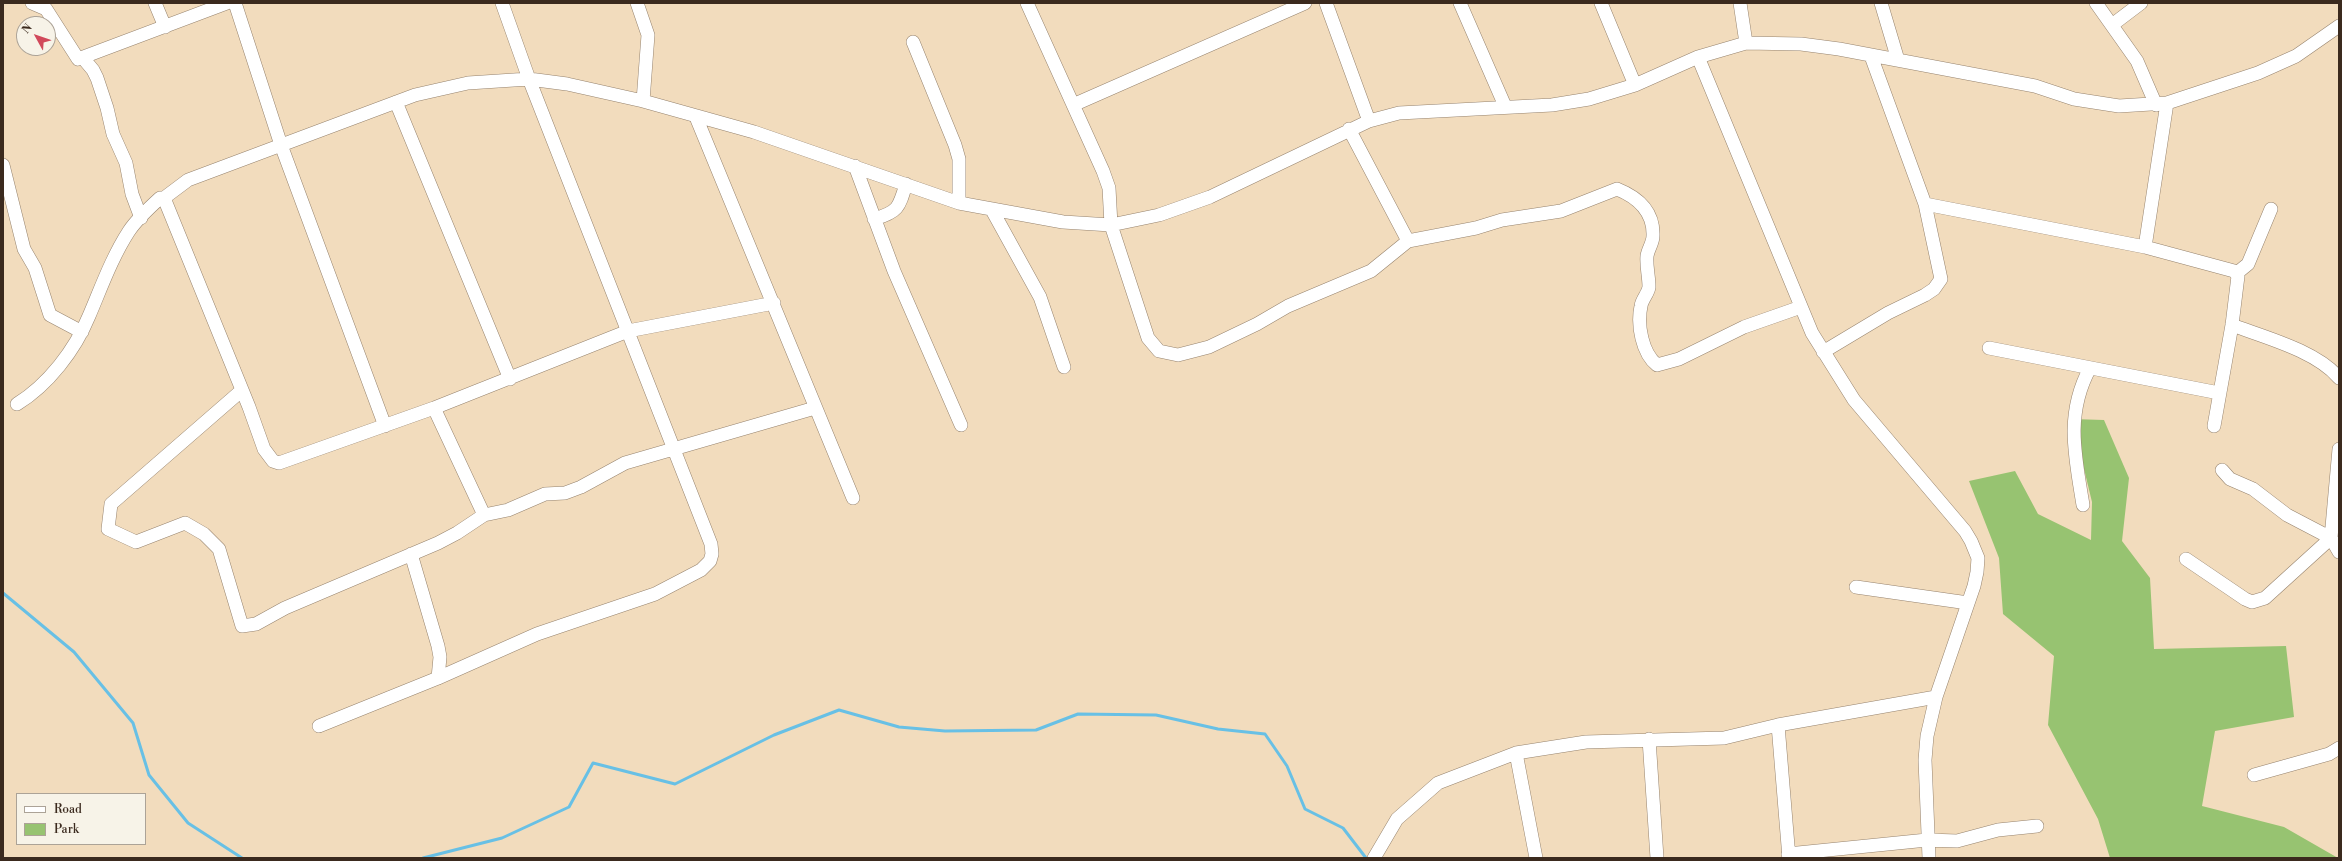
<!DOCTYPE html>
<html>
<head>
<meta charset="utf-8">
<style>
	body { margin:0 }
	#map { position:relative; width:2342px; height:861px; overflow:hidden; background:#f2dcbd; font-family:"Libre Bodoni",serif }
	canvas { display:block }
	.frame { position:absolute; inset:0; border:4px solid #3b2a1e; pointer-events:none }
	.legend { position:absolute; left:16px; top:793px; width:130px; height:52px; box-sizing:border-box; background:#f7f3e8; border:1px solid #aca397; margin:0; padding:5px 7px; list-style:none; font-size:12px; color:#3b2a1e }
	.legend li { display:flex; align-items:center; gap:8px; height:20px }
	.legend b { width:20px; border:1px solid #aca397 }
	.north { position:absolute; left:16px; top:16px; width:40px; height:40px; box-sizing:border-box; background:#f7f3e8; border:1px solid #aca397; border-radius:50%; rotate:310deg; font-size:11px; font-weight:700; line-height:16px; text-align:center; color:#3b2a1e }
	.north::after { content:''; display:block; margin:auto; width:14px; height:18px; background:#d1495b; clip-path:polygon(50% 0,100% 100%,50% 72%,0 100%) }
</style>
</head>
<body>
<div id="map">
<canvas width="2342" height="861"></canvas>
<div class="frame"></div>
<ul class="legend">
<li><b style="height:5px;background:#fff"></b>Road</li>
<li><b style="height:11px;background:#97c371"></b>Park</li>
</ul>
<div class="north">N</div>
</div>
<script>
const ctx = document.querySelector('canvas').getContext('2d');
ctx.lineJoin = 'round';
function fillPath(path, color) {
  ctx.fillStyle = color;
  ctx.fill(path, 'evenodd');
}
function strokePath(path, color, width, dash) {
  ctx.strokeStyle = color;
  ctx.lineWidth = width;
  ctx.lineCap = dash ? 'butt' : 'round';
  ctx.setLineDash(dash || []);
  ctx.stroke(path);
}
const green = new Path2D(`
	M2072,419L2104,420L2129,478L2122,541L2150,578L2154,649L2286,646L2294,717L2215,731L2202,806L2284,827L2338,858H2110L2098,819L2048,725L2054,656L2003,614L1999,558L1969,481L2015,471L2038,514L2091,540L2092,502Z`);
const stream = new Path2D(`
	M3,593L74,652L133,723L149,775L188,823L242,858
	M423,858L502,838L569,807L593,763L675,784L774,735L839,710L899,727L945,731L1036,730L1078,714L1156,715L1218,729L1265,734L1287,766L1305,809L1343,828L1366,858`);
const minor = new Path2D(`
	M32,3L46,9L78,59L227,3
	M155,3L165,27
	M235,3L281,145L385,426
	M637,3L648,35L643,101
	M1027,3L1103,171L1109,188L1111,225L1148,338L1159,351L1178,355L1209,347L1257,324L1288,306L1371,271L1408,241L1476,228L1502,220L1561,211L1617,189C1637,197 1654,211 1653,236C1653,243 1648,249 1647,256C1646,266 1649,276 1649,287C1648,294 1642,299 1641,306C1637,325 1642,353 1657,365L1679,359L1744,327L1801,307
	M1326,3L1369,121
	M1460,3L1505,106
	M1601,3L1635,85
	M1740,3L1746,43
	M1881,3L1898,60
	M2096,3L2137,61L2156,105
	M2112,25L2141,3
	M913,42L955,145L959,159V203
	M1698,57L1812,333L1854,400L1965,531L1971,541L1978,558L1977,572L1974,586L1936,697L1927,736L1925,760L1929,858
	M83,58L93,70L97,78L107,108L113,134L126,163L132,194L141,218
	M396,102L510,379
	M1073,105L1305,3
	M696,117L853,498
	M1349,129L1408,241
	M3,165L24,249L35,268L50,315L82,332
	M855,166L894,271L961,425
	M164,198L249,407L264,449L273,461L279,463L434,408L628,331L774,303
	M1925,204L2145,247L2234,271L2238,276L2232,325L2214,426
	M992,210L1040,297L1064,367
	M874,219C898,212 899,208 906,184
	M2145,247L2167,103
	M2237,273L2248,264L2271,209
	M2232,325C2264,337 2317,351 2339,378
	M1989,348L2219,393
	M1823,352L1888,313L1925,295L1934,289L1941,279L1925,204L1871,56
	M241,391L111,504L108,529L136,542L185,523L204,534L219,549L242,626L256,624L285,608L438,543L457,533L484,515L508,510L545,494L565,493L581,487L625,463L815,408
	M17,404C48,385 75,350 89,316C101,288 112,257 129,231C137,219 149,208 160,198H164L188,180L415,95L468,83L529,79L567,84L643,101L754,132L959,203L1063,222L1111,225L1159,215L1210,197L1369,121L1399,113L1552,105L1589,99L1635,85L1698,57L1746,43L1801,44L1839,49L2035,86L2074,99L2119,106L2167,103L2258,73L2296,56L2339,26
	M434,408L484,515
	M2222,470L2230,479L2253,489L2287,515L2331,538L2339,552
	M2083,505C2075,456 2065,414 2090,368
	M411,554L438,646L440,657L438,678
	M2186,559L2245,599L2252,602L2265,598L2331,538L2339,449
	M1856,587L1968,603
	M1778,725L1789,858
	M319,726L438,678L537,634L655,594L701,570L710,561L712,554L711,544L529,79L502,3
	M1649,739L1657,858
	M1516,753L1536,858
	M2254,775L2329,754L2339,748
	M1788,854L1927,840L1957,841L1998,830L2037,826
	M1374,858L1397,819L1438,783L1516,753L1586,742L1724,738L1778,725L1936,697`);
fillPath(green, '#97c371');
strokePath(stream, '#68c0e5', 3);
strokePath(minor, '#96836e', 14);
strokePath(minor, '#fff', 13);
</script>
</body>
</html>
